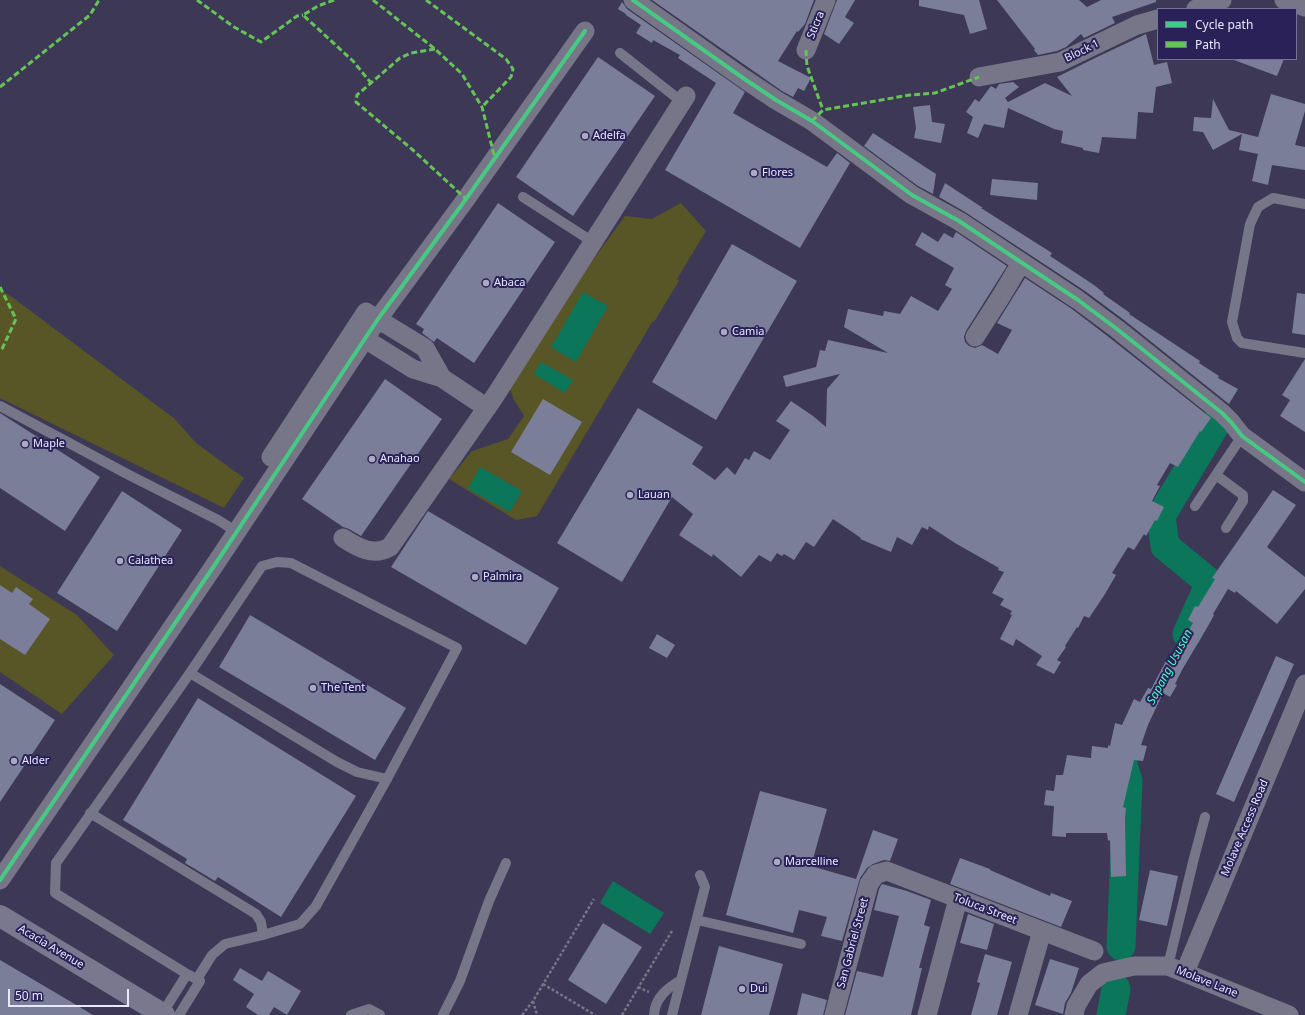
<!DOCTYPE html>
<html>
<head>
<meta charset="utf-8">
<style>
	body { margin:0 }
	#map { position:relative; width:1305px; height:1015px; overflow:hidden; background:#3c3856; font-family:"Noto Sans",sans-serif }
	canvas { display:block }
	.legend { position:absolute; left:1157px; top:8px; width:140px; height:52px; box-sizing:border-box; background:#292157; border:1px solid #757199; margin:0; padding:5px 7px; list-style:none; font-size:12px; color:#e8e8fd }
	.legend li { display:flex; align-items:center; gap:8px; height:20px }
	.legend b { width:20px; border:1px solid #757199 }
	.scale { position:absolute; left:8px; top:989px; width:121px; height:18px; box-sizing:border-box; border:2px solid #e8e8fd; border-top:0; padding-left:5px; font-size:12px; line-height:14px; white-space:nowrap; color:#e8e8fd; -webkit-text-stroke:3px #292157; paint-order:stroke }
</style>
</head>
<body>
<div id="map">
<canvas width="1305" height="1015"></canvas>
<ul class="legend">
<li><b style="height:5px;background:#46c982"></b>Cycle path</li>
<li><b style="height:5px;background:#66c356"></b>Path</li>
</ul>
<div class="scale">50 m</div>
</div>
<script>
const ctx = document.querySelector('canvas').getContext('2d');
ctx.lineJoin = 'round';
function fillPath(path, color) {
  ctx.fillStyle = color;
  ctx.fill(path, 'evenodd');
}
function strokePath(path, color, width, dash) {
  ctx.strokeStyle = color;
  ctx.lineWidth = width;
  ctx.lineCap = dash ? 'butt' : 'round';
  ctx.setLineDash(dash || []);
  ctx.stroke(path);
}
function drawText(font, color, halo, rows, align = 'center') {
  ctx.font = font + ' "Noto Sans",sans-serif';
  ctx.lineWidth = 4;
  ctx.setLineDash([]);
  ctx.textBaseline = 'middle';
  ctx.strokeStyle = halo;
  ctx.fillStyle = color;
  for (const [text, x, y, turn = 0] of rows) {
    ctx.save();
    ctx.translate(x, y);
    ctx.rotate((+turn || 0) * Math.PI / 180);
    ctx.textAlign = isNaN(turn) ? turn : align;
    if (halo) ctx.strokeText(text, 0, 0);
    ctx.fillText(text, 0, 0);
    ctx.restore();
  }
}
const green = new Path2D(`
	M681,203L706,231L677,279L679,281L654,322L653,321L537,516L516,520L449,479L472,451L508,439L524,416L514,400L509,386L590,264L625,216L652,219Z
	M0,290L12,297L175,419L196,443L244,478L224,508L0,398Z
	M0,566L77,615L114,655L62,714L0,672Z`);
const water = new Path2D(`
	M583,292L608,306L576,362L551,347Z
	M541,362L573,380L565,393L534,374Z
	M480,467L522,491L510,512L468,489Z
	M613,881L664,913L650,934L600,903Z`);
const river = new Path2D(`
	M1187,634L1210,583L1165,546L1161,516L1218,420
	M1121,946L1128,781L1121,758L1127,748
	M1111,1015L1116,989`);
const building = new Path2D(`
	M652,0H814L805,24L798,32L797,31L778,61L811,78L804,91L798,88L793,97L782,91Z
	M837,0H855L845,17L854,23L839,44L824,34Z
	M919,0H979L987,29L970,34L964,15L919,6Z
	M997,0H1079L1087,7L1101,0H1156V2L1112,17L1115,23L1084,38L1081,34L1066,47L1057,51L1038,55L1034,50L1035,49Z
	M622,2L627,9L745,92L733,113L827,167L837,153L850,163L800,248L665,170L716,83L678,58L680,55L653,40L652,43L636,33L641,25L626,15V14L618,9Z
	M1146,34L1154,65L1167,62L1172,83L1156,87L1153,113L1138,112L1136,139L1102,137L1099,153L1083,150V148L1061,143L1063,131L1054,129L1008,108L1004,128L984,124L978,138L967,133L973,117L966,112L975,99L979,102L991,86L996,89L999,84L1013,82L1019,87L1005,98L1008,102L1045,83L1072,96L1057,77L1095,58Z
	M598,57L655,96L573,216L516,177Z
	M1235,59H1284L1277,76L1234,60Z
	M1271,94L1305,104V111L1295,145L1305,147V170L1272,165L1268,185L1252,181L1258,154L1239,150L1242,134L1213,150L1203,132L1193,131L1194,117L1211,118L1213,99L1229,130L1258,137Z
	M930,105L932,122L945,124L941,143L914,138L916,128L913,107Z
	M873,133L936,174L933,194L918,186L864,146Z
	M992,179L1038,183L1037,200L990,195Z
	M945,183L983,208H981L1052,253L1050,256L1094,285L1104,293L1103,294L1130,313L1129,314L1200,361L1199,363L1219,376L1218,378L1238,389L1229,404L1124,320L1085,291L965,212L939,197Z
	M498,203L555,242L474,363L437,338L434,342L422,333L424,329L416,324Z
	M922,232L938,242L944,233L953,238L956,232L1007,266L966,331L964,337L965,342L969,346L975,348L982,345L998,354L1012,330L997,323L1025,278L1072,309L1110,338L1211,418L1201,432L1200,431L1178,467L1170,463L1157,485L1160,486L1152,501L1164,507L1157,521L1155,520L1146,536L1144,534L1134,550L1128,547L1112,573L1116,575L1105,594L1089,618L1084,616L1078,628L1077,627L1065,646L1066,647L1057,660L1061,662L1054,674L1036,665L1042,656L1016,639L1013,646L1000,639L1012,615L1010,614L1012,611L1000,605L1004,599L992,593L1004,572L998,570L999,568L955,543L929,526L928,530L922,527L912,545L897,537L891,552L860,539L861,538L833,519L814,547L806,542L794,560L784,554L782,556L777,553L771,562L759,555L741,577L713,554L712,557L679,535L693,514L672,497L622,582L557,543L638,408L703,447L692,464L715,480L727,467L735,475L745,458L749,460L754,451L770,460L790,430L776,421L791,401L813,416L826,427L827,389L840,374L786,387L783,376L816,367L820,350L825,351L828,340L888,353L844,327L848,309L883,316L884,311L900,314L911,296L938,311L952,289L945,285L954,268L915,245Z
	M732,244L797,281L716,420L652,382Z
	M1297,293L1305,294V335L1292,333Z
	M1305,359V432L1280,416L1290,400L1282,395Z
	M385,379L442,419L361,536L349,529L343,527L302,499Z
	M543,399L582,422L550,475L511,452Z
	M0,413L100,477L65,531L0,488Z
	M1273,490L1296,505L1267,547L1305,577V589L1277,624L1236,591L1235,593L1228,589L1213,614L1214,615L1208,626L1182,670L1175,684L1177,685L1170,697L1163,693L1148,725L1141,745L1147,746L1143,761L1134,760L1123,807L1126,808L1125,819L1126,876L1111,877L1110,840L1108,841L1107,833H1066V837L1052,836L1054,806L1044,805L1046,790L1054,791L1056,775H1063L1067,755L1091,758L1092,746L1108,748V745L1110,746L1115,723L1122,725L1134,699L1140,702L1148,688L1151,689L1166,661L1169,663L1193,623L1188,620L1195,606L1198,607L1215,579L1212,578Z
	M122,491L182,530L117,631L57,593Z
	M428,511L559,588L526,645L391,567Z
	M0,585L12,593L16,587L33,599L29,604L50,619L25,655L0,639Z
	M250,615L406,708L375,760L219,667Z
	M657,634L675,645L667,658L649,648Z
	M1276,656L1294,664L1234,802L1216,794Z
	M0,684L55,720L0,802Z
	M198,698L356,796L281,917L218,877L215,881L185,863L187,859L123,820Z
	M760,791L827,809L811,866L856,879L873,830L898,839L890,861L884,860L873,864L867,868L860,878L842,941L821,936L827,917L799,910L793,933L726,915Z
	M960,858L990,869V870L1050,896L1051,893L1072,901L1061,927L950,884Z
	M1150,870L1178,876L1167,926L1139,920Z
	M882,884L907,891L931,900L924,925L930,927L919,968H922L911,1015H845L857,971L883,977L899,916L874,910L879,889Z
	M968,914L994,924L987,950L960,943Z
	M603,923L642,947L606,1004L568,980Z
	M719,946L783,964L769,1015H701Z
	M985,954L1012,962L997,1015H971L980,983L977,982Z
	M1050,959L1079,968L1071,993L1065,1003L1063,1014L1035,1005Z
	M0,960L68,1000L93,1015H0Z
	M240,968L262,981L268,971L301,991L287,1015L274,1007L269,1015H258L246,1007L254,994L233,980Z
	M802,993L827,1000L823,1015H797Z`);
const path = new Path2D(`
	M543,984L595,1015
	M638,987L649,992
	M533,1001L537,1015
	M522,1015L533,1001L594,899
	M622,1015L672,931`);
const lane = new Path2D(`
	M620,53L682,102
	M523,197L593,242
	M1305,204L1273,198L1258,207L1250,224L1232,322L1237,338L1242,343L1305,353
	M0,406L129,475L218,520L237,532
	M1216,475L1243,495V501L1226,528
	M1195,506L1242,436
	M190,673L337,762L357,772L387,779
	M90,813L256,914L261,922L263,935
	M697,920L801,944
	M1168,966L1194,858L1205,817
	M162,1014L187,974
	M179,1015L200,981L187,974L55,893L56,863L190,673L262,566L277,562L291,563L457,648L387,779L316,906L300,924L263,935L225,944L212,955L197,979
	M351,1015L369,1009L380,1015
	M443,1015L460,981L489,901L506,863
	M654,1015C655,998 667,988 681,980
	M672,1015L705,887L700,875`);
const street = new Path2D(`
	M633,0L743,78L776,100L812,121L912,195L959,221L1078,300L1117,329L1222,413L1231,422L1242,436L1305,482
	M1284,0L1305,7
	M1196,9L1222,0
	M806,50L826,0
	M979,77L1060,62L1137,25L1158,19
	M975,337L1000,298L1021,263
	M365,339L413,369L442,378L487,408
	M271,457L366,312L425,348L442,378
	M343,538C357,547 373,557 390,547L495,396L686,96
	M0,880L214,566L378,319L466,199L585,31
	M1185,972L1305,684
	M834,1015L869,884L876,874L887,871L1094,951
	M927,1015L958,899
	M1018,1015L1042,931
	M1074,1015L1076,1006L1089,984L1103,973L1134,966H1168L1289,1015`);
const secondary = new Path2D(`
	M0,916L164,1015`);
const quiet = new Path2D(`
	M197,0L234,27L261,42L297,16L303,15
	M334,0L318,6L303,15L353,61L371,83
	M373,0L435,49L462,74L482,107L495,159
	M426,0L506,59L513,69L511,77L482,107
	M435,49L411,53L400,58L357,95L356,102L414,151L466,199
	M806,50L807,66L823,110
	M0,87L90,15L99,0
	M812,121L823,110L910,95L935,93L979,77
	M0,287L16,319L2,349L0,351`);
const cycleway = new Path2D(`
	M633,0L743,78L776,100L812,121L912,195L959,221L1078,300L1117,329L1222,413L1231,422L1242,436L1305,482
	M0,880L214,566L378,319L466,199L585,31`);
const markers = [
	[585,136,4,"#acaac3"],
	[754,173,4,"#acaac3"],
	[486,283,4,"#acaac3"],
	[724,332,4,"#acaac3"],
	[25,444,4,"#acaac3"],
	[372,459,4,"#acaac3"],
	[630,495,4,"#acaac3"],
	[120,561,4,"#acaac3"],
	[475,577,4,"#acaac3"],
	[313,688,4,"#acaac3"],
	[14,761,4,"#acaac3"],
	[777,862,4,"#acaac3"],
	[742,989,4,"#acaac3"]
];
const streetNames = [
	["Sticra",816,25,-68],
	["Block 1",1082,51,-26],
	["Molave Access Road",1245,828,-67],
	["Toluca Street",985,909,21],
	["San Gabriel Street",853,943,-75],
	["Acacia Avenue",51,947,31],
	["Molave Lane",1207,982,22]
];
const poiNames = [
	["Adelfa",593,136],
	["Flores",762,173],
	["Abaca",494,283],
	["Camia",732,332],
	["Maple",33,444],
	["Anahao",380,459],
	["Lauan",638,495],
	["Calathea",128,561],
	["Palmira",483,577],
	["The Tent",321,688],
	["Alder",22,761],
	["Marcelline",785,862],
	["Dui",750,989]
];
const waterNames = [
	["Sapang Ususan",1170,667,-62]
];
fillPath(green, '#585526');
fillPath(water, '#0b765a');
strokePath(river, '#0b765a', 29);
fillPath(building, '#7a7e99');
strokePath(path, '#767487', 2.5, [3, 2]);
strokePath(lane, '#777588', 10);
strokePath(street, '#777588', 19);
strokePath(secondary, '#7a788e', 22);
strokePath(quiet, '#66c356', 3, [6, 3]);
strokePath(cycleway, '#46c982', 4);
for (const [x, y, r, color] of markers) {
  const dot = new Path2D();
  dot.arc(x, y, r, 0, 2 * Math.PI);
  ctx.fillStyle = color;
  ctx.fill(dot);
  strokePath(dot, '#292157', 1.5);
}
drawText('11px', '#e8e8fd', '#292157', streetNames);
drawText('11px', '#e8e8fd', '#292157', poiNames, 'left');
drawText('italic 12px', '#4ffbc1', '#292157', waterNames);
</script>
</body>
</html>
